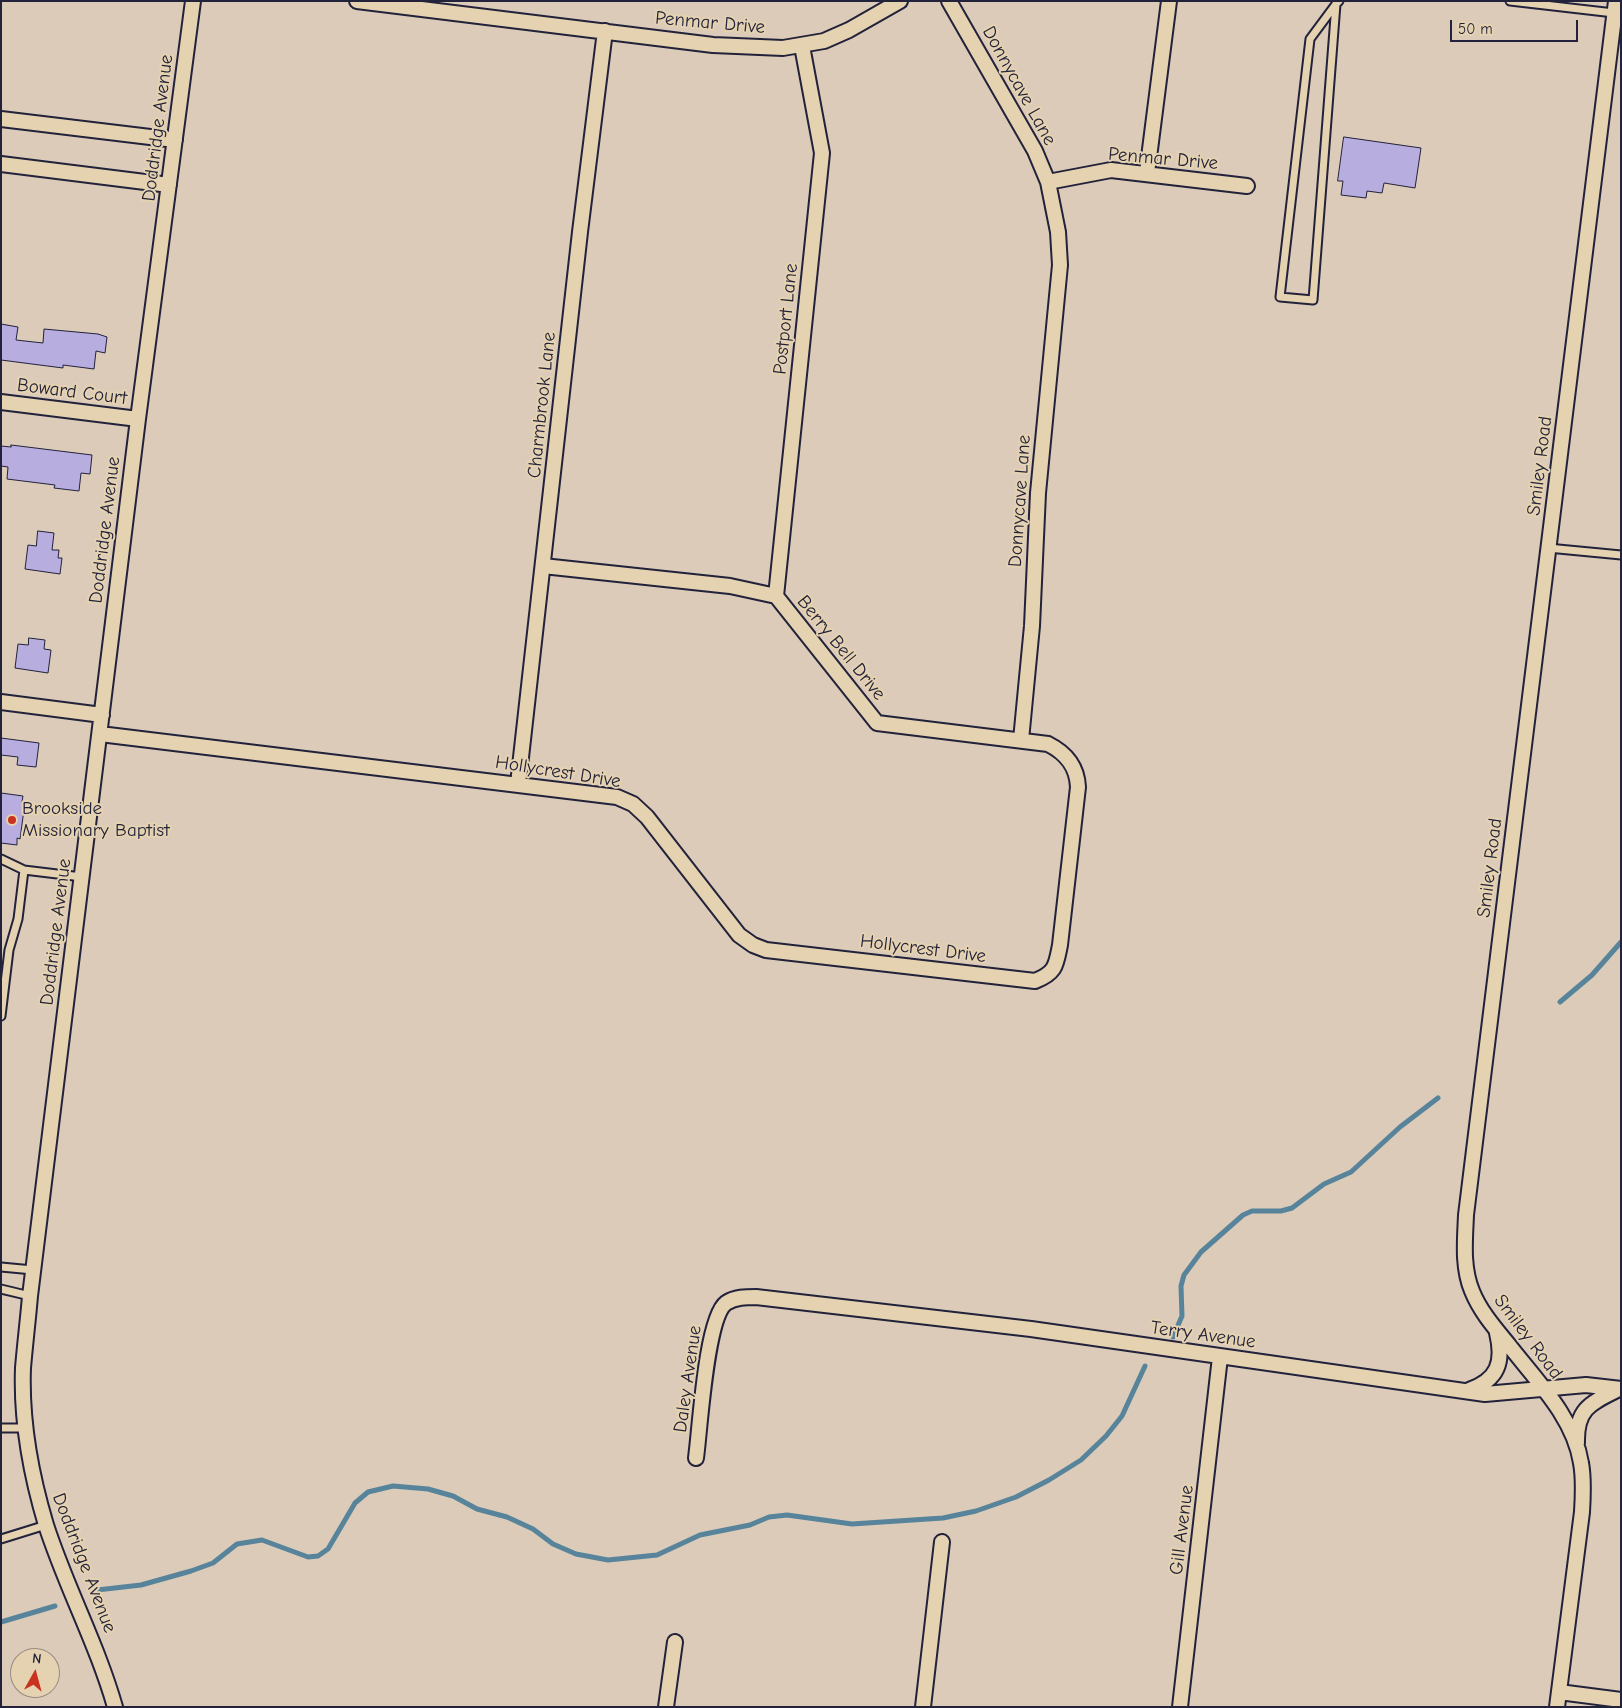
<!DOCTYPE html>
<html>
<head>
<meta charset="utf-8">
<style>
	body { margin:0 }
	#map { position:relative; width:1622px; height:1708px; overflow:hidden; background:#dccbb9; font-family:"Comic Neue",sans-serif }
	canvas { display:block }
	.frame { position:absolute; inset:0; border:2px solid #22223b; pointer-events:none }
	.north { position:absolute; left:10px; top:1648px; width:50px; height:50px; box-sizing:border-box; background:#e5d2b0; border:1px solid #978c81; border-radius:50%; rotate:7deg; font-size:14px; font-weight:700; line-height:20px; text-align:center; color:#22223b }
	.north::after { content:''; display:block; margin:auto; width:18px; height:22px; background:#c8321e; clip-path:polygon(50% 0,100% 100%,50% 72%,0 100%) }
	.scale { position:absolute; left:1450px; top:20px; width:128px; height:22px; box-sizing:border-box; border:2px solid #22223b; border-top:0; padding-left:6px; font-size:15px; line-height:18px; white-space:nowrap; color:#22223b; -webkit-text-stroke:4px #e5d2b0; paint-order:stroke }
</style>
</head>
<body>
<div id="map">
<canvas width="1622" height="1708"></canvas>
<div class="frame"></div>
<div class="north">N</div>
<div class="scale">50 m</div>
</div>
<script>
const ctx = document.querySelector('canvas').getContext('2d');
ctx.lineJoin = 'round';
function strokePath(path, color, width, dash) {
  ctx.strokeStyle = color;
  ctx.lineWidth = width;
  ctx.lineCap = dash ? 'butt' : 'round';
  ctx.setLineDash(dash || []);
  ctx.stroke(path);
}
function fillPath(path, color) {
  ctx.fillStyle = color;
  ctx.fill(path, 'evenodd');
}
function drawText(font, color, halo, rows, align = 'center') {
  ctx.font = font + ' "Comic Neue",sans-serif';
  ctx.lineWidth = 4;
  ctx.setLineDash([]);
  ctx.textBaseline = 'middle';
  ctx.strokeStyle = halo;
  ctx.fillStyle = color;
  for (const [text, x, y, turn = 0] of rows) {
    ctx.save();
    ctx.translate(x, y);
    ctx.rotate((+turn || 0) * Math.PI / 180);
    ctx.textAlign = isNaN(turn) ? turn : align;
    if (halo) ctx.strokeText(text, 0, 0);
    ctx.fillText(text, 0, 0);
    ctx.restore();
  }
}
const stream = new Path2D(`
	M1560,1002L1592,975L1621,942
	M1173,1337L1182,1316L1181,1286L1184,1275L1201,1252L1243,1215L1252,1211H1281L1292,1208L1324,1184L1351,1172L1400,1127L1438,1098
	M97,1590L141,1585L191,1571L213,1563L237,1544L262,1540L308,1557L318,1556L328,1549L355,1503L368,1492L393,1486L428,1489L453,1496L477,1509L507,1517L533,1529L553,1544L576,1554L608,1560L657,1555L700,1535L750,1525L769,1517L787,1515L852,1524L943,1518L976,1511L1016,1497L1049,1480L1081,1460L1106,1436L1122,1416L1145,1366
	M1,1622L55,1606`);
const building = new Path2D(`
	M1344,137L1421,148L1415,188L1384,183L1382,193L1367,191L1366,198L1341,195L1343,181H1338Z
	M1,324L18,327L16,340L43,343L44,329L98,334L107,337L105,353L96,351L94,369L63,365V368L1,360Z
	M11,445L92,455L90,474L81,473L79,491L54,488L55,485L7,479L8,467L1,466V446L11,447Z
	M38,531L54,533L52,550H59L58,558H62L60,574L25,569L28,545L36,546Z
	M29,638L45,640L44,649L51,650L48,673L15,668L18,644L28,645Z
	M1,738L39,743L36,767L17,765L18,757L1,755Z
	M1,793L23,796L22,802H25L20,839L17,838V845L1,843Z`);
const service = new Path2D(`
	M1510,1L1614,13
	M1336,4L1313,300L1280,297L1310,39L1336,4L1339,1
	M1548,548L1621,555
	M1,859L24,870
	M1,1016L9,950L18,919L24,870L82,877
	M1,1267L33,1270
	M1,1289L30,1296
	M1,1428H25
	M1,1539L46,1525`);
const minor = new Path2D(`
	M357,1L713,45L783,48L824,41L849,30L900,1
	M949,1L1035,151L1048,182L1058,232L1060,265L1038,493L1032,626L1021,740
	M1,119L175,140
	M1,164L169,185
	M1147,173L1169,1
	M1048,182L1111,170L1247,186
	M1,402L138,419
	M776,596L822,153L802,46
	M1,702L102,715
	M100,734L617,797L633,804L647,817L739,935L753,945L766,950L1035,981C1056,973 1056,965 1060,945L1078,787C1077,766 1066,753 1048,744L877,723L776,596L730,586L543,566
	M518,784L580,232L605,31
	M1469,1390C1498,1380 1504,1362 1497,1333
	M1577,1443C1576,1408 1591,1403 1619,1389
	M696,1458C700,1429 706,1318 726,1303C735,1297 746,1297 756,1297L1031,1329L1485,1394L1586,1385L1621,1389
	M1559,1692L1621,1700
	M115,1707C97,1644 66,1587 46,1525C31,1475 21,1420 23,1368C25,1344 28,1320 30,1296L138,419L193,1
	M666,1707L675,1642
	M923,1707L942,1542
	M1180,1707L1220,1357
	M1557,1707L1582,1512C1583,1496 1584,1479 1581,1463C1574,1417 1535,1379 1508,1344C1494,1327 1480,1311 1472,1291C1462,1267 1465,1240 1466,1215L1616,1`);
const markers = [
	[12,820,5,"#c8321e"]
];
const streetNames = [
	["Penmar Drive",710,23,5],
	["Donnycave Lane",1019,86,61],
	["Doddridge Avenue",158,128,-83],
	["Penmar Drive",1163,159,5],
	["Postport Lane",786,319,-84],
	["Boward Court",72,392,7],
	["Charmbrook Lane",542,405,-84],
	["Smiley Road",1540,466,-83],
	["Donnycave Lane",1020,501,-86],
	["Doddridge Avenue",105,530,-83],
	["Berry Bell Drive",841,648,51],
	["Hollycrest Drive",558,772,9],
	["Smiley Road",1490,868,-83],
	["Doddridge Avenue",56,932,-83],
	["Hollycrest Drive",923,949,7],
	["Terry Avenue",1203,1335,8],
	["Smiley Road",1528,1337,53],
	["Daley Avenue",688,1379,-82],
	["Gill Avenue",1182,1530,-83],
	["Doddridge Avenue",84,1563,69]
];
const poiNames = [
	["Brookside",22,809],
	["Missionary Baptist",22,831]
];
strokePath(stream, '#57849a', 5);
fillPath(building, '#b7adde');
strokePath(building, '#22223b', 1);
strokePath(service, '#22223b', 11);
strokePath(minor, '#22223b', 18);
strokePath(service, '#e5d2b0', 7);
strokePath(minor, '#e5d2b0', 14);
for (const [x, y, r, color] of markers) {
  const dot = new Path2D();
  dot.arc(x, y, r, 0, 2 * Math.PI);
  ctx.fillStyle = color;
  ctx.fill(dot);
  strokePath(dot, '#e5d2b0', 2);
}
drawText('19px', '#22223b', '#e5d2b0', streetNames);
drawText('19px', '#22223b', '#e5d2b0', poiNames, 'left');
</script>
</body>
</html>
